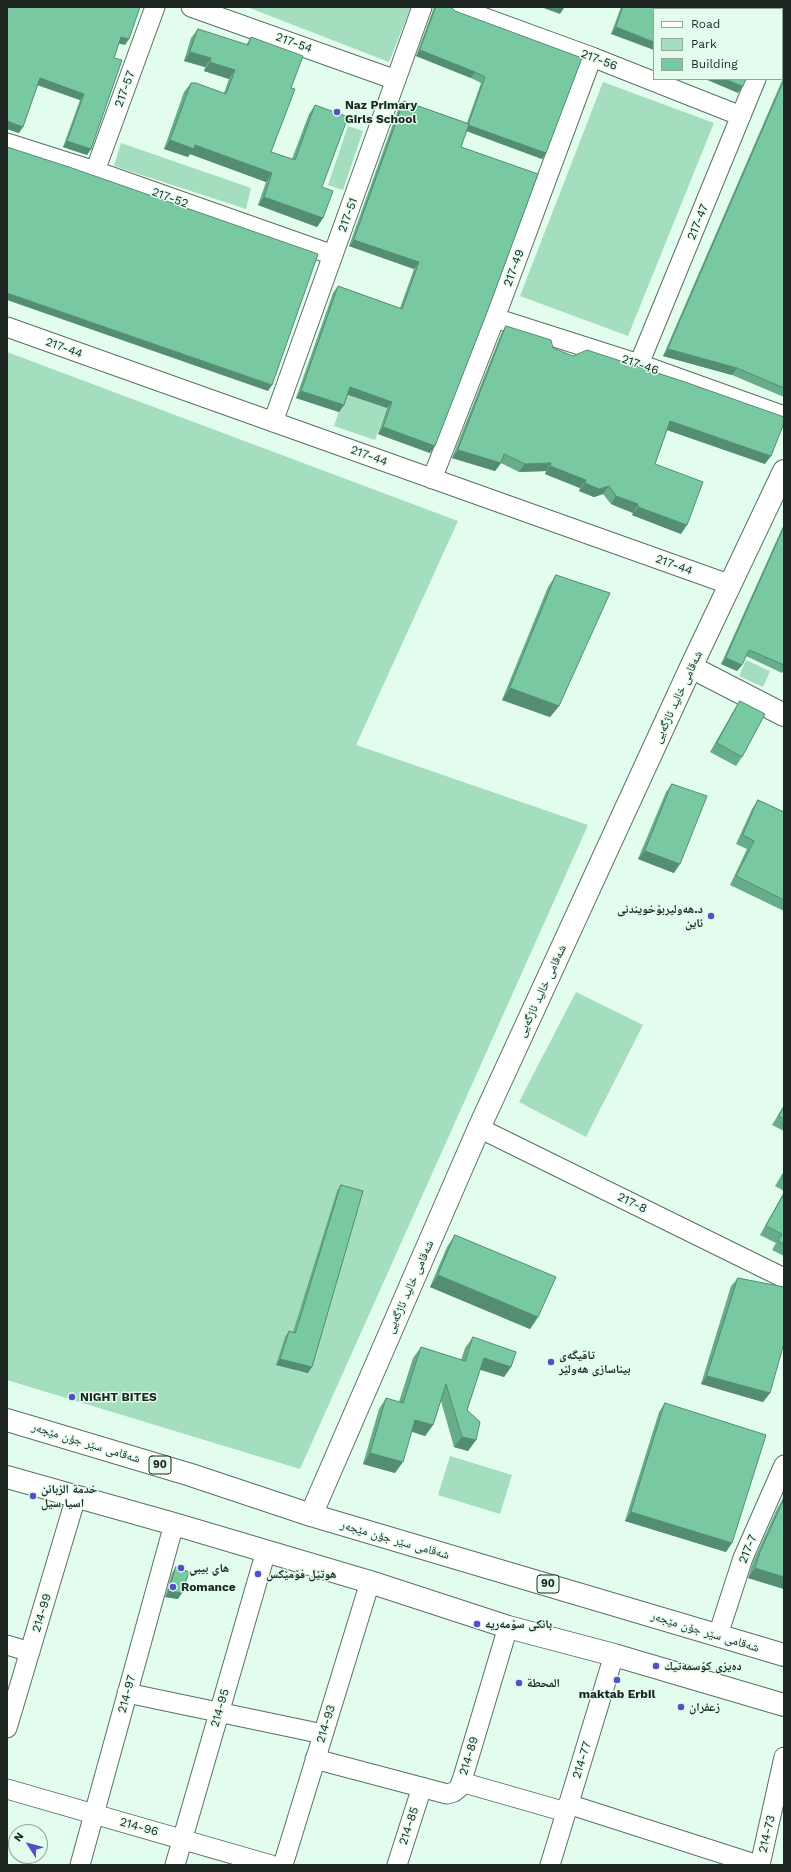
<!DOCTYPE html>
<html>
<head>
<meta charset="utf-8">
<style>
	body { margin:0 }
	#map { position:relative; width:791px; height:1872px; overflow:hidden; background:#e2fcee; font-family:"Work Sans",sans-serif }
	canvas { display:block }
	.frame { position:absolute; inset:0; border:8px solid #1c2520; pointer-events:none }
	.legend { position:absolute; left:653px; top:8px; width:130px; height:72px; box-sizing:border-box; background:#e2fcee; border:1px solid #93a69c; margin:0; padding:5px 7px; list-style:none; font-size:12px; color:#1c2520 }
	.legend li { display:flex; align-items:center; gap:8px; height:20px }
	.legend b { width:20px; border:1px solid #93a69c }
	.north { position:absolute; left:8px; top:1824px; width:40px; height:40px; box-sizing:border-box; background:#e2fcee; border:1px solid #93a69c; border-radius:50%; rotate:306deg; font-size:11px; font-weight:700; line-height:16px; text-align:center; color:#1c2520 }
	.north::after { content:''; display:block; margin:auto; width:14px; height:18px; background:#574dc5; clip-path:polygon(50% 0,100% 100%,50% 72%,0 100%) }
</style>
</head>
<body>
<div id="map">
<canvas width="791" height="1872"></canvas>
<div class="frame"></div>
<ul class="legend">
<li><b style="height:5px;background:#fff"></b>Road</li>
<li><b style="height:11px;background:#a5ddbf"></b>Park</li>
<li><b style="height:11px;background:#78c9a1"></b>Building</li>
</ul>
<div class="north">N</div>
</div>
<script>
const ctx = document.querySelector('canvas').getContext('2d');
ctx.lineJoin = 'round';
function fillPath(path, color) {
  ctx.fillStyle = color;
  ctx.fill(path, 'evenodd');
}
function strokePath(path, color, width, dash) {
  ctx.strokeStyle = color;
  ctx.lineWidth = width;
  ctx.lineCap = dash ? 'butt' : 'round';
  ctx.setLineDash(dash || []);
  ctx.stroke(path);
}
function drawText(font, color, halo, rows, align = 'center') {
  ctx.font = font + ' "Work Sans","Noto Naskh Arabic",sans-serif';
  ctx.lineWidth = 3;
  ctx.setLineDash([]);
  ctx.textBaseline = 'middle';
  ctx.strokeStyle = halo;
  ctx.fillStyle = color;
  for (const [text, x, y, turn = 0] of rows) {
    ctx.save();
    ctx.translate(x, y);
    ctx.rotate((+turn || 0) * Math.PI / 180);
    ctx.textAlign = isNaN(turn) ? turn : align;
    if (halo) ctx.strokeText(text, 0, 0);
    ctx.fillText(text, 0, 0);
    ctx.restore();
  }
}
const green = new Path2D(`
	M247,7H411L389,62Z
	M603,82L714,123L628,336L520,296Z
	M348,126L363,131L343,190L328,185Z
	M121,143L251,188L246,209L114,166Z
	M7,352L458,521L356,745L588,825L300,1469L7,1380Z
	M345,394L387,408L375,440L334,426Z
	M746,660L770,671L763,687L739,676Z
	M576,992L643,1025L586,1137L519,1102Z
	M450,1456L512,1475L500,1514L438,1495Z`);
const street = new Path2D(`
	M191,7L396,80
	M455,7L592,57L741,116
	M782,17L784,12
	M7,143L95,171L333,255
	M95,171L155,7
	M495,318L639,364L784,416
	M7,327L731,585
	M639,364L756,79
	M273,422L422,7
	M432,479L495,318L592,57
	M479,1128L784,1278
	M718,1635L743,1558L784,1465
	M7,1645L30,1652
	M127,1693L323,1734
	M7,1728L76,1497
	M315,1759L447,1794L454,1792L460,1787L508,1627
	M461,1782L566,1812
	M7,1789L271,1865
	M568,1804L758,1865
	M80,1865L174,1524
	M175,1865L266,1551
	M283,1865L370,1582
	M397,1865L422,1787
	M550,1865L614,1655
	M760,1865L784,1757`);
const secondary = new Path2D(`
	M691,667L784,715
	M311,1515L479,1128L691,667L784,471`);
const highway = new Path2D(`
	M7,1420L191,1475L311,1515L784,1655
	M7,1477L174,1524L370,1582L508,1627L614,1655L784,1705`);
const wall = new Path2D(`
	M7,7L125,45L119,43L114,58L91,149L87,155L63,147L80,100L37,85L19,133L7,129Z
	M434,7H451L546,153L542,159L466,131L461,147L435,446L430,453L378,434L387,408L348,394L344,405L339,412L296,398L333,293L338,286L400,308L414,269L349,246L399,107L404,101L467,123L481,83L471,78L416,56Z
	M621,7H725L611,34Z
	M198,29L246,45L251,37L291,88L271,152L292,159L309,114L315,105L322,187L323,218L317,227L258,205L266,182L190,154L188,157L164,149L184,92L191,83L224,93L229,79L204,71L205,67L184,61L191,38Z
	M784,76V397L732,375L663,356Z
	M506,326L553,348L765,464L667,430L655,464L681,534L632,515L633,513L611,504L603,494L594,497L579,491L580,488L545,474L546,471L519,472L501,463L495,471L452,458L501,334Z
	M784,524V670L782,673L746,656L742,665L737,671L721,664Z
	M556,575L559,706L550,717L502,700L548,587Z
	M740,701L742,757L736,766L710,752L734,710Z
	M672,784L674,873L638,859L666,792Z
	M758,800L784,812V911L730,885L747,849L736,844L752,809Z
	M784,1105V1131L772,1125Z
	M784,1171V1191L775,1186Z
	M341,1185L308,1373L276,1365L285,1337L289,1331L293,1332L337,1191Z
	M784,1192V1256L772,1250L776,1243L760,1235Z
	M455,1235L538,1317L530,1329L430,1287L447,1247Z
	M738,1278L770,1393L763,1402L701,1384L731,1286Z
	M473,1337L511,1367L504,1377L480,1370L467,1410L476,1440L468,1451L454,1447L441,1401L433,1425L425,1436L412,1432L395,1473L363,1464L379,1409L386,1398L399,1402L413,1358L421,1347L461,1360L465,1348Z
	M665,1403L726,1552L625,1521L659,1412Z
	M784,1495V1589L748,1578L753,1562L777,1509L781,1502Z
	M176,1567L178,1599L165,1597L172,1573Z`);
const shadedWall = new Path2D(`
	M541,7H562L564,8L560,14Z
	M616,27L654,42V50L611,34Z
	M121,37L129,39L125,45L117,43Z
	M420,50L475,72L471,78L416,56Z
	M190,52L211,58L205,67L184,61Z
	M210,62L235,70L229,79L204,71Z
	M40,78L84,94L80,100L35,84Z
	M705,79H725L743,86L738,93Z
	M7,121L23,127L19,133L7,129Z
	M468,125L546,153L542,159L464,130Z
	M170,140L195,145L272,173L266,182L190,154L188,157L164,149Z
	M67,141L91,149L87,155L63,147Z
	M264,197L323,218L317,227L258,205Z
	M354,240L419,262L414,269L349,246Z
	M7,293L272,385L268,391L7,300Z
	M668,349L737,368L732,375L663,356Z
	M350,387L392,402L387,408L345,394Z
	M301,391L344,405L339,412L296,398Z
	M670,421L771,456L765,464L664,429Z
	M383,427L435,446L430,453L378,434Z
	M458,450L501,463L495,471L452,458Z
	M551,463L546,471L519,472L525,464Z
	M550,466L586,480L580,488L545,474Z
	M585,483L609,486L603,494L594,497L579,491Z
	M616,496L638,504L633,513L611,504Z
	M638,507L687,525L681,534L632,515Z
	M726,658L742,665L737,671L721,664Z
	M510,688L559,706L550,717L502,700Z
	M645,851L680,864L674,873L638,859Z
	M438,1275L538,1317L530,1329L430,1287Z
	M484,1358L511,1367L504,1377L477,1368Z
	M280,1359L312,1367L308,1373L276,1365Z
	M707,1376L770,1393L763,1402L701,1384Z
	M415,1420L433,1425L425,1436L408,1430Z
	M462,1437L476,1440L468,1451L454,1447Z
	M370,1453L403,1462L395,1473L363,1464Z
	M631,1512L732,1543L726,1552L625,1521Z
	M755,1568L784,1577V1589L748,1578Z
	M169,1591L182,1593L178,1599L165,1597Z`);
const building = new Path2D(`
	M7,7H140L129,39L121,37L114,58L122,60L91,149L67,141L84,94L40,78L23,127L7,121Z
	M436,7H451L455,11L582,58L546,153L468,125L485,77L475,72L420,50Z
	M623,7H725L724,9H654V42L616,27Z
	M198,29L248,45L251,37L303,56L291,88L295,89L271,152L295,160L315,105L348,117L322,187L333,191L323,218L264,197L272,173L195,145L194,149L170,140L191,83H196L226,94L235,70L210,62L211,58L190,52Z
	M725,79H746L743,86Z
	M784,80V388L737,368L668,349Z
	M404,101L469,124L461,147L538,174L489,307L435,446L383,427L392,402L350,387L344,405L301,391L338,286L402,309L419,262L354,240Z
	M7,147L69,167L318,254L272,385L7,293Z
	M506,326L551,340L553,348L573,356L587,350L685,382L784,417V423L771,456L670,421L655,464L703,482L687,525L638,507V504L616,496L609,486L599,489L585,483L586,480L550,466L551,463L525,464L504,454L501,463L458,450Z
	M784,527V665L749,650L742,665L726,658Z
	M556,575L610,593L559,706L510,688Z
	M740,701L765,714L742,757L717,743Z
	M672,784L707,796L680,864L645,851Z
	M758,800L784,812V900L736,876L754,841L743,835Z
	M784,1107V1119L779,1116Z
	M784,1173V1178L782,1177Z
	M341,1185L363,1191L312,1367L280,1359L289,1331L295,1333Z
	M784,1194V1244L778,1241L782,1234L766,1226Z
	M455,1235L556,1277L538,1317L438,1275Z
	M738,1278L784,1287V1343L770,1393L707,1376Z
	M473,1337L516,1352L511,1367L484,1358L467,1410L480,1422L476,1440L462,1437L446,1384L433,1425L415,1420L403,1462L370,1453L386,1398L403,1403L421,1347L465,1361Z
	M665,1403L766,1435L732,1543L631,1512Z
	M784,1499V1577L755,1568L760,1552Z
	M176,1567L189,1572L182,1593L169,1591Z`);
const markers = [
	[337,112,4,"#574dc5"],
	[711,916,4,"#574dc5"],
	[551,1362,4,"#574dc5"],
	[72,1397,4,"#574dc5"],
	[33,1496,4,"#574dc5"],
	[181,1568,4,"#574dc5"],
	[258,1574,4,"#574dc5"],
	[173,1587,4,"#574dc5"],
	[477,1624,4,"#574dc5"],
	[656,1666,4,"#574dc5"],
	[617,1680,4,"#574dc5"],
	[519,1683,4,"#574dc5"],
	[681,1707,4,"#574dc5"]
];
const shields = [
	[160,1465,22],
	[548,1584,22]
];
const shieldNames = [
	["90",160,1465],
	["90",548,1584]
];
const streetNames = [
	["217-54",294,43,20],
	["217-56",599,60,21],
	["217-57",125,89,-70],
	["217-52",170,198,20],
	["217-51",348,215,-70],
	["217-47",698,222,-68],
	["217-49",514,268,-70],
	["217-44",64,348,20],
	["217-46",640,365,19],
	["217-44",369,456,20],
	["217-44",674,565,20],
	["شەقامی خالید ئاژگەیی",678,697,-65],
	["شەقامی خالید ئاژگەیی",542,991,-65],
	["217-8",632,1203,26],
	["شەقامی خالید ئاژگەیی",410,1287,-66],
	["شەقامی سێر جۆن مێجەر",86,1443,17],
	["شەقامی سێر جۆن مێجەر",395,1540,16],
	["217-7",748,1549,-68],
	["214-99",42,1613,-73],
	["شەقامی سێر جۆن مێجەر",705,1632,17],
	["214-97",127,1694,-75],
	["214-95",220,1708,-74],
	["214-93",326,1724,-73],
	["214-89",469,1756,-73],
	["214-77",582,1760,-73],
	["214-85",409,1826,-72],
	["214-96",139,1827,16],
	["214-73",767,1834,-77]
];
const poiNames = [
	["Naz Primary",345,105],
	["Girls School",345,119],
	["د.هه‌ولیربۆخویندنی",703,909,"right"],
	["ئاین",703,923,"right"],
	["تاقیگەی",559,1355],
	["بیناسازی هەولێر",559,1369],
	["NIGHT BITES",80,1397],
	["خدمة الزبائن",41,1489],
	["اسيا سيل",41,1503],
	["هاي بيبي",189,1568],
	["هوتێل فۆمێکس",266,1574],
	["Romance",181,1587],
	["بانکی سۆمەریە",485,1624],
	["دەیزی کۆسمەتیك",664,1666],
	["المحطة",527,1683],
	["maktab Erbil",617,1694,"center"],
	["زعفران",689,1707]
];
fillPath(green, '#a5ddbf');
strokePath(street, '#5a7064', 21);
strokePath(secondary, '#5a7064', 24);
strokePath(highway, '#5a7064', 24);
strokePath(street, '#fff', 19);
strokePath(secondary, '#fff', 22);
strokePath(highway, '#fff', 22);
fillPath(wall, '#67ad8a');
fillPath(shadedWall, '#548d71');
fillPath(building, '#78c9a1');
strokePath(building, '#548d71', 1);
for (const [x, y, r, color] of markers) {
  const dot = new Path2D();
  dot.arc(x, y, r, 0, 2 * Math.PI);
  ctx.fillStyle = color;
  ctx.fill(dot);
  strokePath(dot, '#e2fcee', 1.5);
}
for (const [x, y, w] of shields) {
  const box = new Path2D();
  box.roundRect(x - w / 2, y - 9, w, 18, 3);
  ctx.fillStyle = '#e2fcee';
  ctx.fill(box);
  strokePath(box, '#1c2520', 1);
}
drawText('bold 11px', '#1c2520', null, shieldNames);
drawText('12px', '#1c2520', '#e2fcee', streetNames);
drawText('bold 12px', '#1c2520', '#e2fcee', poiNames, 'left');
</script>
</body>
</html>
